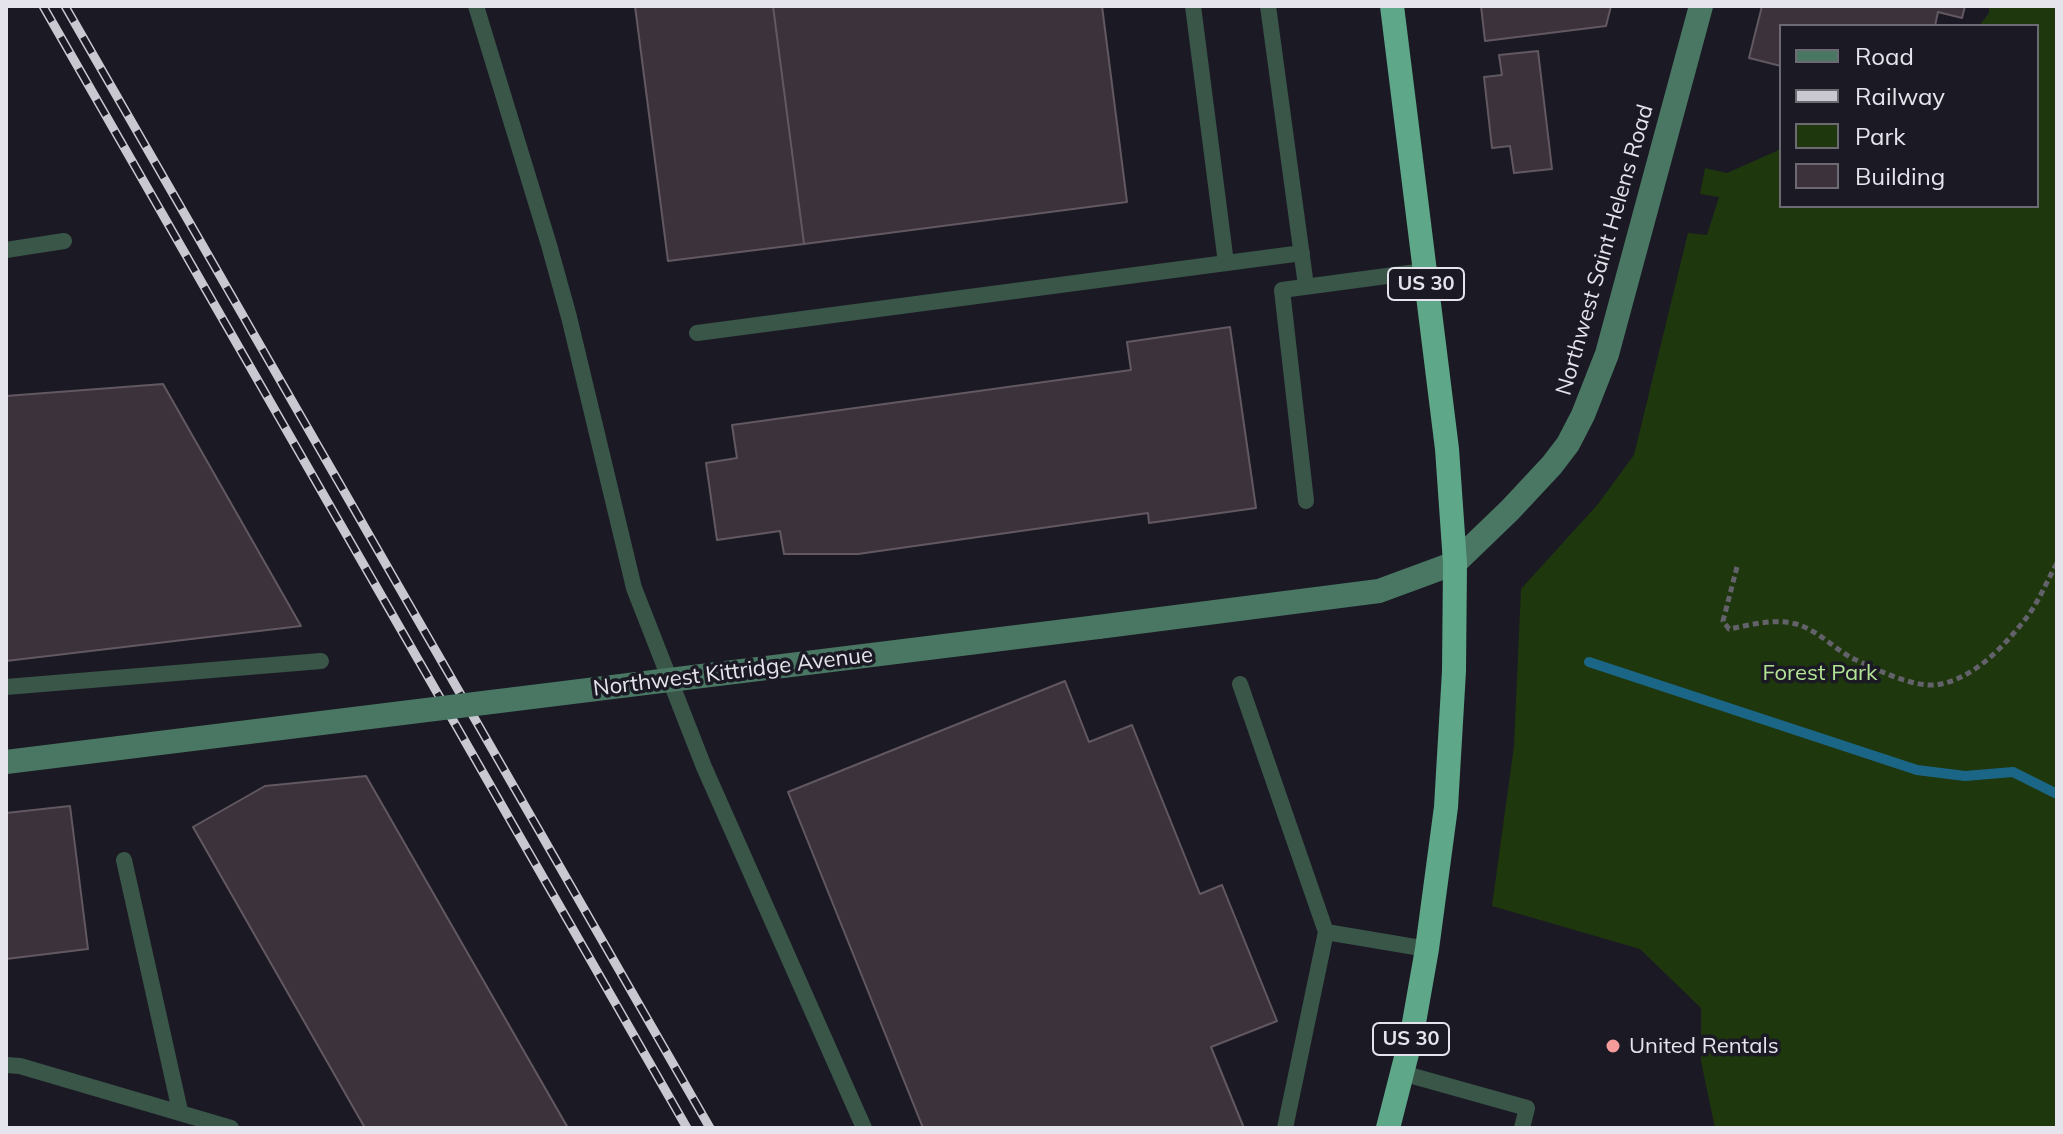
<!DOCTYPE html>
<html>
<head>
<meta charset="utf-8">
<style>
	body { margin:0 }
	#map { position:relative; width:2063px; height:1134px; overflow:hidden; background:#1b1a24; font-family:Mulish,sans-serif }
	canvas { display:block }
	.frame { position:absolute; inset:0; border:8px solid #e5e4ec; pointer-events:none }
	.legend { position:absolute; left:1779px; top:24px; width:260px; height:184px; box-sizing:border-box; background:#1b1a24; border:2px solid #6c6b74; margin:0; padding:10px 14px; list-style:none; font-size:24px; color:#e5e4ec }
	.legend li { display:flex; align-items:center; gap:16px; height:40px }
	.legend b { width:40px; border:2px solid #6c6b74 }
</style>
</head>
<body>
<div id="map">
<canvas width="2063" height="1134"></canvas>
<div class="frame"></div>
<ul class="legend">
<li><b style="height:10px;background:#497763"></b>Road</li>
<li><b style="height:10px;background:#c9c8d1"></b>Railway</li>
<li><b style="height:22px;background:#1f370d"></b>Park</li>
<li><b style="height:22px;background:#3c323b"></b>Building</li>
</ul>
</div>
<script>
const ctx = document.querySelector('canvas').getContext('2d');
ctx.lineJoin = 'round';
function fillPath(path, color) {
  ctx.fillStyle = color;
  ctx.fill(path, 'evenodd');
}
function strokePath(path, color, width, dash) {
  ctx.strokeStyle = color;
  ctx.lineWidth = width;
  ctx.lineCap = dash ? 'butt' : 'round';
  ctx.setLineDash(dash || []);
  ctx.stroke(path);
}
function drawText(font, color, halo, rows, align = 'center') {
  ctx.font = font + ' Mulish,sans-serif';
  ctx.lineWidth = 7;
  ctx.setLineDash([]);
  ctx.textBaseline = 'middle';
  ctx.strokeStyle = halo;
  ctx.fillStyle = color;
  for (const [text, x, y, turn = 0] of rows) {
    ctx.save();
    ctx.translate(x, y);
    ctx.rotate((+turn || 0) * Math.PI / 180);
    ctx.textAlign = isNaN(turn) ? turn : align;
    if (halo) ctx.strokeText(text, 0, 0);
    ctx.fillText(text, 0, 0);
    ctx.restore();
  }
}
const green = new Path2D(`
	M1989,6H2057V1128H1715L1701,1061V1008L1640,949L1492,906L1514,746L1521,589L1598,504L1634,455L1688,233L1707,235L1719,197L1700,194L1705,168L1727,173L1781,149V206H2037V26H1979L1989,13Z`);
const stream = new Path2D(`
	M1589,662L1917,770L1965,776L2013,772L2055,793`);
const building = new Path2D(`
	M635,6H773L804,244L668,261Z
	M773,6H1102L1127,202L804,244Z
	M1481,6H1611L1606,26L1485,41Z
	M1762,6H1965L1962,18L1938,12L1935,26H1781V66L1749,58Z
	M1538,51L1552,169L1514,173L1510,146L1492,148L1484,77L1502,75L1499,55Z
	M1230,327L1256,508L1149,523L1148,513L858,554H784L780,531L717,540L706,463L737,458L732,425L1131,370L1127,342Z
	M163,384L301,626L6,661V396Z
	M1065,681L1089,742L1132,725L1200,894L1222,885L1277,1021L1211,1047L1244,1128H923L788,792Z
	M366,776L568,1128H365L193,827L265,786Z
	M70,806L88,949L6,959V813Z`);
const path = new Path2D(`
	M1737,567L1723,621L1729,629C1751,625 1774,618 1796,624C1818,630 1834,649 1854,659C1876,669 1916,690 1941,684C1976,677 2006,644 2027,617C2039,601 2047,581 2057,563`);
const lane = new Path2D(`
	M476,6L549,245L569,317L634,588L704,767L864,1128
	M1193,6L1226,263
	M1268,6L1306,286
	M6,250L64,241
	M697,333L1302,253
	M1306,501L1282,290L1424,271
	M1240,684L1326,932L1285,1128
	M6,687L321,661
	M124,860L180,1111
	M1326,932L1427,949
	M6,1065L20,1066L231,1128
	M1402,1073L1527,1108L1522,1128`);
const secondary = new Path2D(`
	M1098,627L1379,591L1455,563L1510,510L1552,465L1568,444L1583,415L1607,354L1701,6`);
const highway = new Path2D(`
	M1388,1128L1412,1034L1427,949L1446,807L1454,671L1455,563L1447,449L1392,6`);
const rail = new Path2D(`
	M43,6L687,1128
	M65,6L710,1128`);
const secondaryBridge = new Path2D(`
	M6,762L1098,627`);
const markers = [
	[1613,1046,8,"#f59b99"]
];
const shields = [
	[1426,284,76],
	[1411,1039,76]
];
const shieldNames = [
	["US 30",1426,284],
	["US 30",1411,1039]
];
const streetNames = [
	["Northwest Saint Helens Road",1605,250,-74],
	["Northwest Kittridge Avenue",733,672,-7]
];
const parkNames = [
	["Forest Park",1820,673]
];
const poiNames = [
	["United Rentals",1629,1046]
];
fillPath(green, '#1f370d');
strokePath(stream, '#1b6686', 10);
fillPath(building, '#3c323b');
strokePath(building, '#625861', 2);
strokePath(path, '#63626b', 5, [6, 4]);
strokePath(lane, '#3a5649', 16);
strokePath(secondary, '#497763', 24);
strokePath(highway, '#5ea789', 24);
strokePath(rail, '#c9c8d1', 9);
strokePath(rail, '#1b1a24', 6, [18]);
strokePath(secondaryBridge, '#497763', 24);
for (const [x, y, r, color] of markers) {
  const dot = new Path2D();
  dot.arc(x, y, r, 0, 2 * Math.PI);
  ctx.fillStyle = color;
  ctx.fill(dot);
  strokePath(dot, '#1b1a24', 3);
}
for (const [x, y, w] of shields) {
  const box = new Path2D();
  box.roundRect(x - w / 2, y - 16, w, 32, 6);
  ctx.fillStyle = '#1b1a24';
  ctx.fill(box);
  strokePath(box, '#e5e4ec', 2);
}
drawText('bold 20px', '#e5e4ec', null, shieldNames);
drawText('22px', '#e5e4ec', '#1b1a24', streetNames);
drawText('22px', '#b3e495', '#1b1a24', parkNames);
drawText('22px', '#e5e4ec', '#1b1a24', poiNames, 'left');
</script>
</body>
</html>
